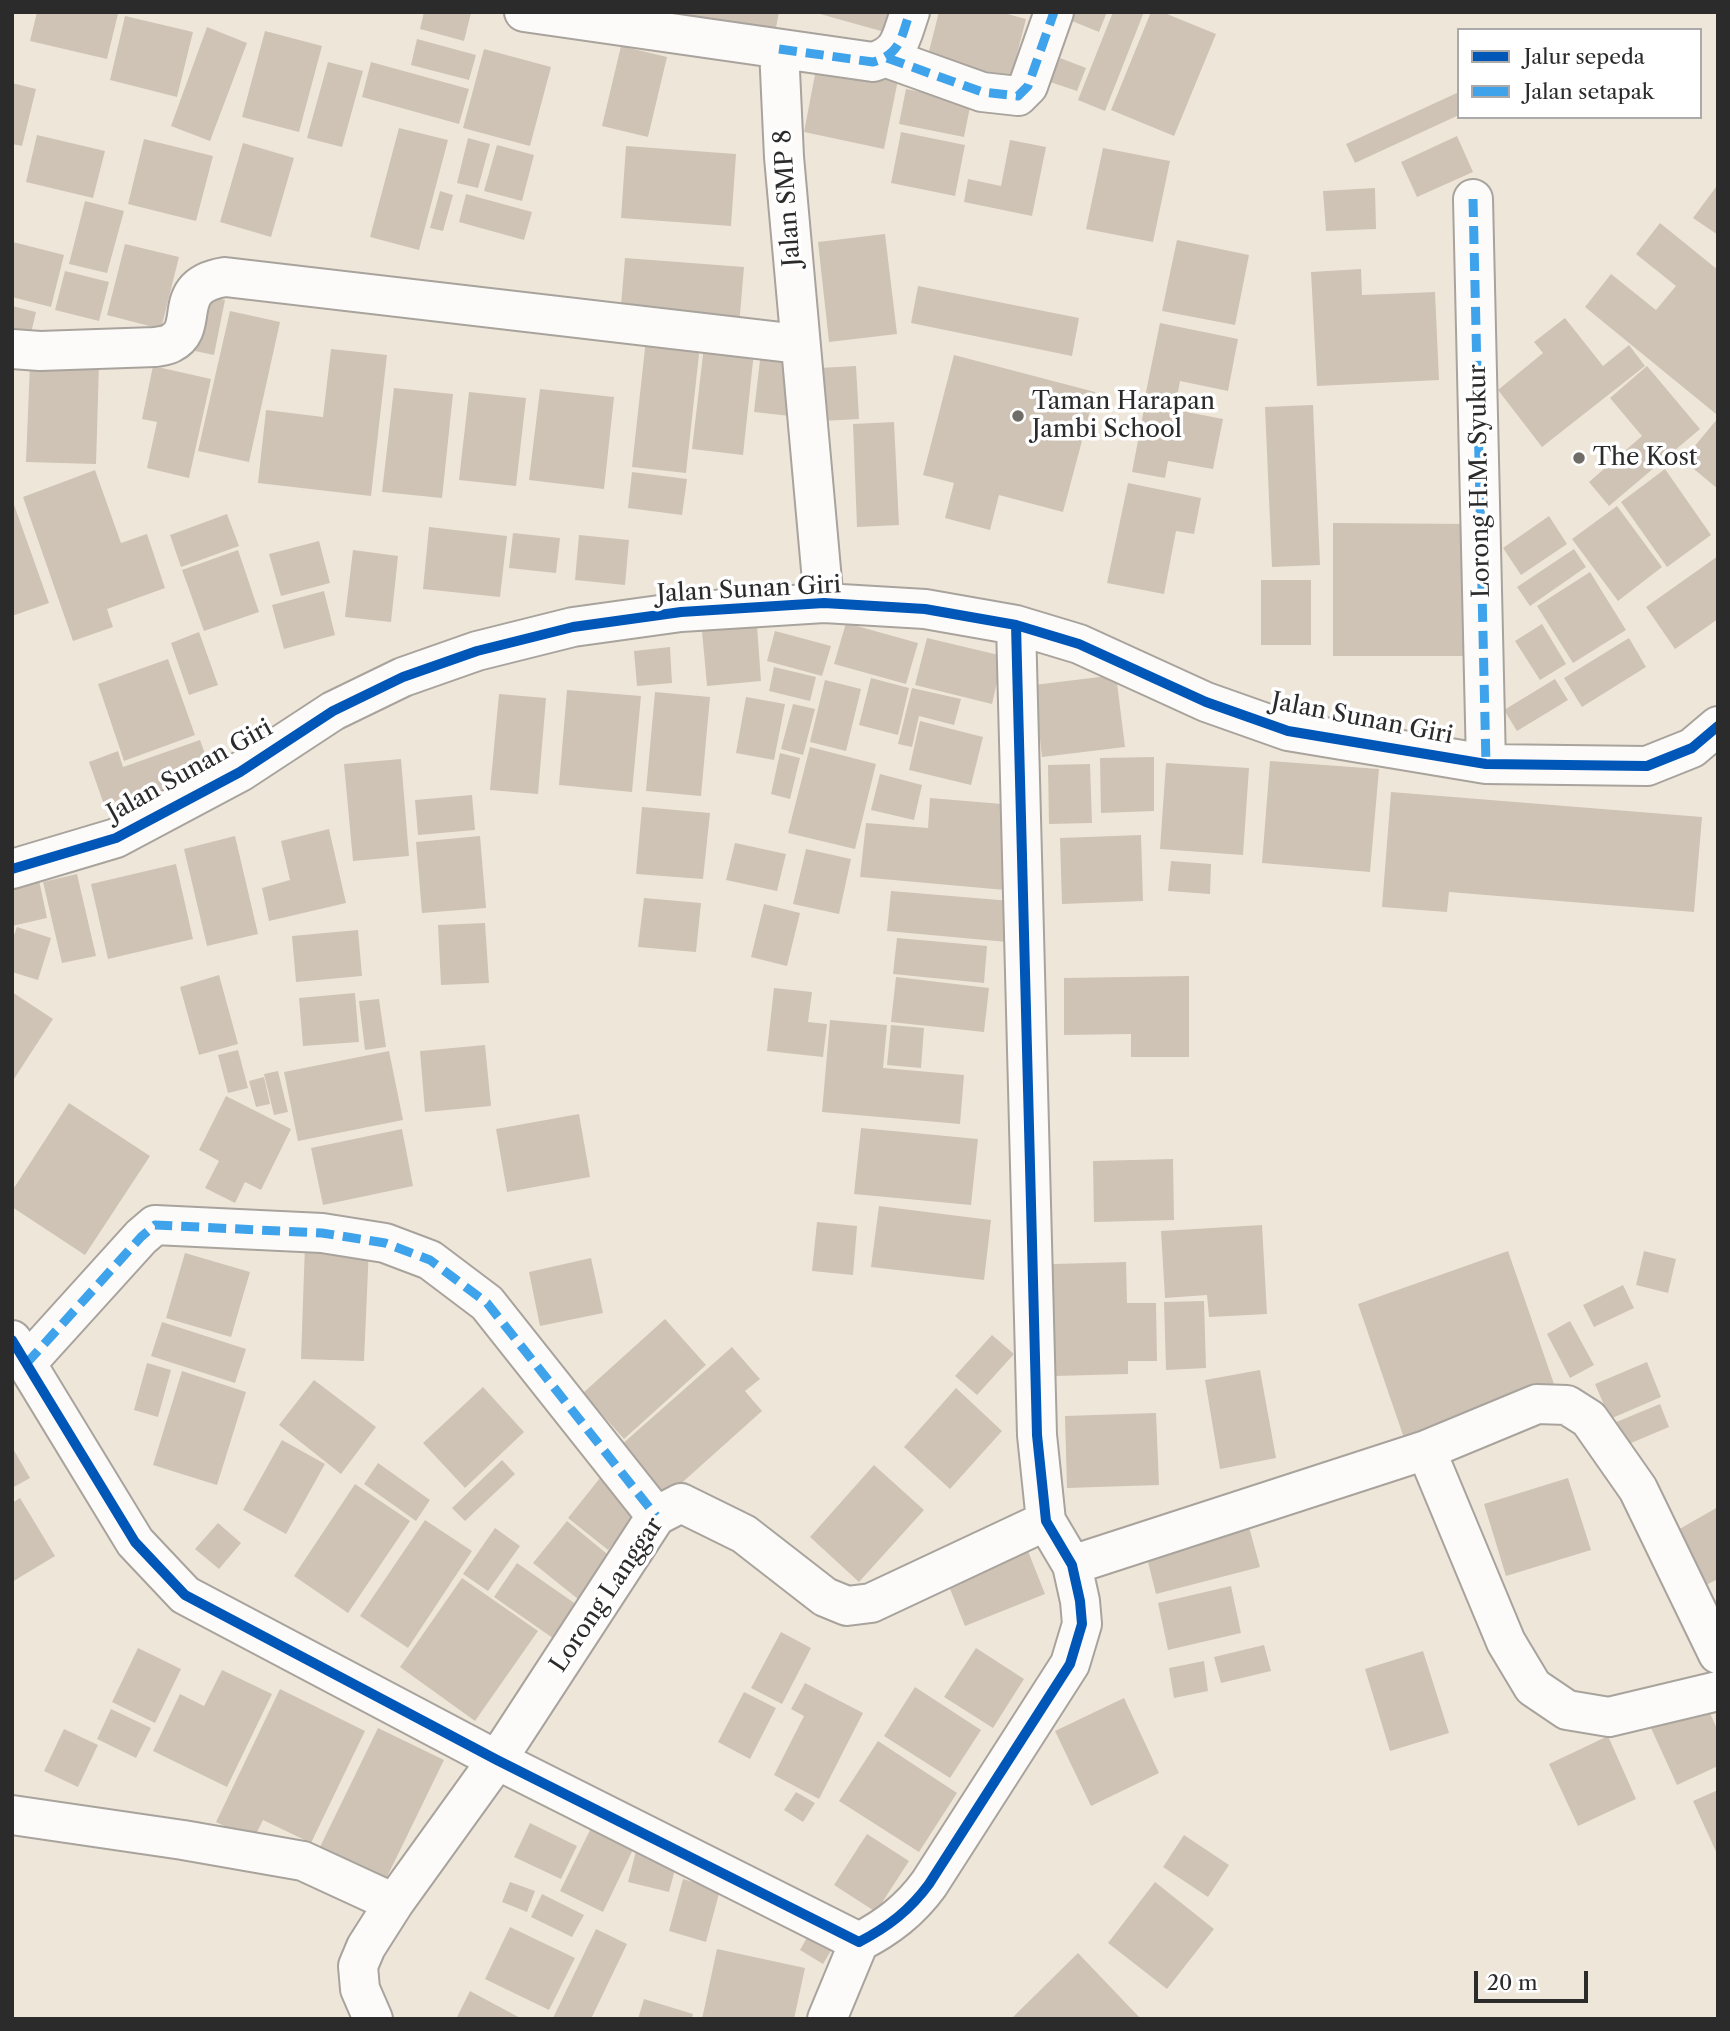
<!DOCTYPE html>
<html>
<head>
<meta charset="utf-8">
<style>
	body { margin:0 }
	#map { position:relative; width:1730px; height:2031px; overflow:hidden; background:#efe6da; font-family:"Libre Caslon Text",serif }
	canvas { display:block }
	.frame { position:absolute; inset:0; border:14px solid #2b2b2b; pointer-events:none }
	.legend { position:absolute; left:1457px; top:28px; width:245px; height:91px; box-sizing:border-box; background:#fff; border:2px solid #aaa; margin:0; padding:9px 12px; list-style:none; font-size:21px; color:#2b2b2b }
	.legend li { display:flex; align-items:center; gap:14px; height:35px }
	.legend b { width:35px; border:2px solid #aaa }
	.scale { position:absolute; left:1474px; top:1971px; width:114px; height:32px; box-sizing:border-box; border:4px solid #2b2b2b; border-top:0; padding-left:9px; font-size:21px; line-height:24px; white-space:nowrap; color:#2b2b2b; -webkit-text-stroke:5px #fff; paint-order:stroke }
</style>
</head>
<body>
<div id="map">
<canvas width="1730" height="2031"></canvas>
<div class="frame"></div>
<ul class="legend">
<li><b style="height:9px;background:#0057b8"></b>Jalur sepeda</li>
<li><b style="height:9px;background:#3ea3eb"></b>Jalan setapak</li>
</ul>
<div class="scale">20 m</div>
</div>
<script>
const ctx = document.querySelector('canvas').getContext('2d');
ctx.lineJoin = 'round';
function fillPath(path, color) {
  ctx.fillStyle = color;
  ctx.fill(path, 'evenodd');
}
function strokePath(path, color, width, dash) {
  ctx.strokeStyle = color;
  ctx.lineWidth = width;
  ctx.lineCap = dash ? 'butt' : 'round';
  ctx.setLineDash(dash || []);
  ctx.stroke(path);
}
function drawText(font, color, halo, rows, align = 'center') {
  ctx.font = font + ' "Libre Caslon Text",serif';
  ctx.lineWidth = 7;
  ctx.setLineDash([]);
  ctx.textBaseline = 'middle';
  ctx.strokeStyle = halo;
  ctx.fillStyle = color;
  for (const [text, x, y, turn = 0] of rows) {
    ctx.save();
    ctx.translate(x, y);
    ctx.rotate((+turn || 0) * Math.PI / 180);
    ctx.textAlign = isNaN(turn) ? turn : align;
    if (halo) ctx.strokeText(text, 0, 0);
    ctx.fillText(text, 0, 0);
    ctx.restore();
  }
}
const building = new Path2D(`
	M37,12L118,14L107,59L30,41Z
	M424,12L471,13L464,41L420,29Z
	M681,12H779L775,33L680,15Z
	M813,12H894L888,33Z
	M939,12H1000L1026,19L1010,81L927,59Z
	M1069,12H1107L1099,32L1067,19Z
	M1113,12H1144L1105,111L1078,100Z
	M1151,12H1162L1216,34L1174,136L1111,110Z
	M125,16L193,32L177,97L110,80Z
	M207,27L247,43L210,141L171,126Z
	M265,31L322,46L299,132L242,117Z
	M417,39L476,55L469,80L411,65Z
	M621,46L667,57L648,137L602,126Z
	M484,49L551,67L530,146L463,128Z
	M1060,58L1086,68L1077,91L1050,82Z
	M818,59L899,75L884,149L804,132Z
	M328,62L363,71L342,147L307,138Z
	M371,62L469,89L459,124L362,97Z
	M12,83L36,89L22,146L12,144Z
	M906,89L971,102L964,137L899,124Z
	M1459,92V115L1355,163L1346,144Z
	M399,128L448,140L419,250L370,237Z
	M901,132L965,145L955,196L891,183Z
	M37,135L105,151L93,198L26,182Z
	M1457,136L1473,172L1417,197L1401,162Z
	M468,138L490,144L478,188L457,183Z
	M144,139L213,156L196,221L128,204Z
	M1010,140L1046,147L1032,216L964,202L968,179L1001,186Z
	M243,143L294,158L271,237L220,222Z
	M497,145L534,155L522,201L484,191Z
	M626,146L736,154L731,226L621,218Z
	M1103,148L1170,161L1153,242L1086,229Z
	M1716,187L1718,188V235L1693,218Z
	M1375,188L1376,229L1326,231L1323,191Z
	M440,191L453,195L443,231L430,228Z
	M466,194L532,212L524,240L459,222Z
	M85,201L124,211L107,273L69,264Z
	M1660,223L1718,270V412L1716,414L1585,307L1611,274L1656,310L1676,286L1636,254Z
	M885,234L897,334L829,342L818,242Z
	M1177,240L1249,255L1235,325L1162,311Z
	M13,242L64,255L51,307L12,297Z
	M125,244L179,257L161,329L107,315Z
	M625,258L744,267L739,326L620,317Z
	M1361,269L1362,295L1435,292L1439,380L1317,386L1311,272Z
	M65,271L109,282L99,321L55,310Z
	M918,286L1079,318L1072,356L911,323Z
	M203,295L225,300L214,355L190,350Z
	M12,306L36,312L28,346L12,342Z
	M230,311L280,322L249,462L198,451Z
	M1565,318L1603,366L1629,345L1645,366L1542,447L1498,390L1543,353L1534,342Z
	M1160,323L1238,339L1228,391L1180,381L1176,403L1145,397Z
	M646,339L700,345L686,473L632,467Z
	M704,346L754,352L743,455L692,449Z
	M331,349L387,355L371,496L258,483L266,410L323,417Z
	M954,355L1095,392L1063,512L999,495L990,530L945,518L954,483L923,475Z
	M760,360L796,363L790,416L754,412Z
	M30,363L99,365L96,464L26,462Z
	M153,366L211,379L189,478L147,468L157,422L142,419Z
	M856,366L859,419L822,421L819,368Z
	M1647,366L1700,429L1609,506L1589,482L1642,436L1610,398Z
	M394,388L453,394L442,498L382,492Z
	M540,389L614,397L604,489L529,480Z
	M469,392L526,398L516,486L459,480Z
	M1145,404L1223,419L1213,469L1168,461L1165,478L1132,472Z
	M1313,405L1320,565L1272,567L1265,407Z
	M1718,418V489L1683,460Z
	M894,422L899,525L857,527L853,424Z
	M1665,469L1711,535L1667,567L1621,502Z
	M95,470L121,543L147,534L165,588L107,609L113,627L73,641L23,497Z
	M632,472L687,479L682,515L628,508Z
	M1128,483L1201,498L1194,534L1176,531L1164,594L1107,583Z
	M12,499L49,603L12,616Z
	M1617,506L1662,567L1618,601L1572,539Z
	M227,514L239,546L181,567L170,535Z
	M1549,516L1567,544L1521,575L1503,548Z
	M1333,523L1474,524L1473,656H1333Z
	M429,527L507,536L500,597L423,589Z
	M513,533L560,538L556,573L509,568Z
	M579,535L629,540L625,585L575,580Z
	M319,541L330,583L281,596L269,554Z
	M1574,549L1586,567L1530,606L1517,587Z
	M238,550L259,612L204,631L182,570Z
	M353,550L398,556L391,622L345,617Z
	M1718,556V619L1675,649L1646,607Z
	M1590,572L1626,630L1573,663L1537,606Z
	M1261,580H1311V645H1261Z
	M324,591L335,635L284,649L272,605Z
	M846,623L918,643L906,684L834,664Z
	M1542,624L1566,664L1540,680L1515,641Z
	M757,626L761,681L707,686L702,631Z
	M775,631L831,646L822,676L767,661Z
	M199,632L218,685L189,695L171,643Z
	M927,638L1003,656L992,704L915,685Z
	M1629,638L1646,667L1582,707L1564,678Z
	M670,647L672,683L637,686L634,651Z
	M168,659L195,735L124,761L98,684Z
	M774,667L816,677L810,701L769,691Z
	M1116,675L1125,747L1042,757L1034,685Z
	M871,678L909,688L898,735L859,725Z
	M1555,679L1568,700L1517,731L1504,710Z
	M825,680L861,689L846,751L810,742Z
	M912,688L961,699L954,725L919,716L912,747L898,744Z
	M567,690L641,696L632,792L559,785Z
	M655,692L710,697L701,796L646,791Z
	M499,694L546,698L538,794L490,790Z
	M746,697L785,704L774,760L736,753Z
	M793,704L815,709L803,755L781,749Z
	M920,721L983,737L971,785L909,770Z
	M200,740L213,776L107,813L89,762L118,751L123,767Z
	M810,747L876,764L855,849L788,833Z
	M780,753L800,758L790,799L771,794Z
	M1154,757V811L1101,813L1100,758Z
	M401,759L409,856L353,861L344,764Z
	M1270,761L1379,769L1370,872L1262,863Z
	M1166,763L1249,768L1243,855L1160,849Z
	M1090,764L1092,823L1049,824L1048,765Z
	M880,774L922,785L914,820L871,810Z
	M1391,792L1702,817L1694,912L1449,892L1447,912L1382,907Z
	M472,795L475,830L418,835L415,800Z
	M930,798L1014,805L1005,890L860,877L866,823L928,828Z
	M642,807L710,813L703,879L636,874Z
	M329,829L346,903L269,921L262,888L290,880L281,841Z
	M1141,835L1143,901L1062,904L1060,838Z
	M235,836L258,934L207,946L184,849Z
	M480,836L486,908L422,913L416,842Z
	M735,843L786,854L777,891L726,880Z
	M806,849L851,859L839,914L793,904Z
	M1171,861L1211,864L1210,894L1168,891Z
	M176,864L193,939L108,959L91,884Z
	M77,874L96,956L62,963L43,882Z
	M39,880L47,918L12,926V887Z
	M891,891L1011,901L1007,942L887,931Z
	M644,898L701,903L696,952L638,947Z
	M764,904L800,913L787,966L751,957Z
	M485,923L489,983L441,985L438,925Z
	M17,927L51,938L38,980L12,972V941Z
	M358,930L362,976L296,982L292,936Z
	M897,938L987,946L984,983L893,974Z
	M219,975L238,1044L199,1055L180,987Z
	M1189,976V1057H1131V1034L1064,1035V978Z
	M896,977L989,988L984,1032L891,1022Z
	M774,988L812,992L808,1022L827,1024L823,1057L767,1051Z
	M12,992L53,1019L12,1082Z
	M355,993L359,1042L303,1046L299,998Z
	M379,999L386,1047L365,1050L359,1001Z
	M830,1020L887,1025L883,1068L964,1075L960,1124L822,1112Z
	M891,1025L924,1028L921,1068L887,1065Z
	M485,1045L491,1106L425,1112L420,1051Z
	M238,1050L248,1088L228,1093L218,1055Z
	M389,1051L403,1120L298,1141L284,1072Z
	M278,1071L288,1112L274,1115L264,1074Z
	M264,1077L270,1104L256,1107L249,1081Z
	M226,1096L291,1129L261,1190L245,1182L235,1203L205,1188L219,1161L199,1150Z
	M69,1103L150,1156L85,1255L12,1207V1191Z
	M579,1114L590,1177L507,1192L496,1129Z
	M861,1128L978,1139L971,1205L854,1194Z
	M402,1129L413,1186L323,1205L311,1148Z
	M1173,1159L1174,1220L1094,1222L1093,1161Z
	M879,1206L991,1220L984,1280L871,1267Z
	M817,1222L857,1226L853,1275L812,1271Z
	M1262,1225L1267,1314L1209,1317L1207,1295L1165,1298L1161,1231Z
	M305,1244L369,1247L364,1361L301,1359Z
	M1508,1251L1554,1384L1404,1438L1358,1304Z
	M1644,1251L1676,1259L1668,1293L1636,1285Z
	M185,1253L250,1272L231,1337L166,1318Z
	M591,1258L603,1313L540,1326L529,1272Z
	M1126,1262L1127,1303H1156L1157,1361H1128V1374L1055,1376L1053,1264Z
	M1623,1285L1634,1308L1594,1327L1583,1305Z
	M1204,1301L1206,1368L1166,1370L1164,1302Z
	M665,1319L706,1365L624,1439L583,1393Z
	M1570,1321L1594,1365L1570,1378L1547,1334Z
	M162,1322L246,1349L235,1383L151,1356Z
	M992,1335L1014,1354L977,1395L955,1376Z
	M732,1347L760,1379L745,1391L762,1411L666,1497L620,1446Z
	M1647,1362L1661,1397L1610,1419L1595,1384Z
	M147,1363L171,1370L158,1417L134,1410Z
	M1260,1370L1276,1458L1220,1469L1205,1380Z
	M182,1371L246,1392L217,1485L153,1465Z
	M314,1380L376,1427L341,1474L279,1425Z
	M483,1387L524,1432L465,1488L423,1443Z
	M956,1388L1002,1431L950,1489L904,1447Z
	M1660,1404L1669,1427L1624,1446L1614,1423Z
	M1156,1413L1159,1485L1067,1488L1065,1416Z
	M282,1440L325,1464L286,1534L243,1510Z
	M12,1447L30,1478L12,1488Z
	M502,1460L515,1474L465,1521L452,1508Z
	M378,1463L430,1500L416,1521L364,1484Z
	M874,1465L924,1510L859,1582L810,1537Z
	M604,1473L644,1507L608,1550L568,1518Z
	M1568,1478L1591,1550L1506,1576L1484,1504Z
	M355,1484L410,1521L348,1613L294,1576Z
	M20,1498L55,1556L12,1582V1503Z
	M1718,1507V1579L1706,1585L1676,1531Z
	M425,1520L472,1551L408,1648L360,1616Z
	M567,1521L612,1558L578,1599L533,1563Z
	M218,1523L241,1543L219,1569L195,1549Z
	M1249,1527L1260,1567L1156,1594L1146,1554Z
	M495,1528L520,1546L488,1591L463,1574Z
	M1026,1546L1045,1594L965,1626L946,1579Z
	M517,1563L580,1607L557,1641L494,1597Z
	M462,1578L538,1631L475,1721L400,1667Z
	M1231,1586L1241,1633L1168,1650L1158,1603Z
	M781,1632L811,1648L782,1704L751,1688Z
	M1264,1645L1271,1671L1221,1683L1214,1657Z
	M138,1648L181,1669L155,1723L112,1702Z
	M976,1648L1024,1679L993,1728L944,1697Z
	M1423,1651L1449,1733L1390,1751L1365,1669Z
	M1204,1661L1208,1691L1174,1698L1169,1668Z
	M222,1670L272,1694L227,1787L153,1751L180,1694L204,1706Z
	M805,1683L863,1713L819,1799L774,1775L804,1716L791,1709Z
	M915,1687L981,1730L950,1778L884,1736Z
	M280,1689L365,1731L311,1843L263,1820L253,1840L216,1822Z
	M744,1692L776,1708L750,1759L718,1742Z
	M1124,1698L1159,1773L1091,1806L1055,1731Z
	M1705,1702L1718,1731V1766L1677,1785L1651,1728Z
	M111,1709L151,1728L136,1758L97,1739Z
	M378,1728L444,1760L385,1881L319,1849Z
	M64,1729L98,1745L78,1787L44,1771Z
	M1608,1736L1636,1799L1578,1826L1549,1764Z
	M878,1741L957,1793L919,1852L839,1801Z
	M1718,1790V1856L1693,1801Z
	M796,1792L815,1803L803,1822L784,1810Z
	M598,1814L640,1835L603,1912L560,1891Z
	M530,1823L577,1846L561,1879L514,1857Z
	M867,1834L909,1861L876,1912L834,1885Z
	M1184,1835L1229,1865L1208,1897L1163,1867Z
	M636,1851L677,1862L669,1892L628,1882Z
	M683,1879L720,1890L706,1942L669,1931Z
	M510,1882L535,1891L527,1912L502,1902Z
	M1155,1882L1214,1929L1167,1989L1108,1943Z
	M542,1894L584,1915L572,1937L531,1917Z
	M814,1925L838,1939L823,1964L800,1950Z
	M510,1927L575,1958L549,2010L485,1979Z
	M596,1929L627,1944L591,2019H554L553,2018Z
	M717,1949L805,1968L794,2019H702Z
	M1078,1953L1141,2019H1011Z
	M470,1991L522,2019H456Z
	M644,1999L693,2014L692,2019H638Z`);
const minor = new Path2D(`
	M524,12L873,62C901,54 901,37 910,12
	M779,49L784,157L824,603
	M887,58L982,92L1018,96L1028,86L1054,12
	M1473,199L1486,764
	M12,349L40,351L155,347C160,346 167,346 171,343C202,328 168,286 225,277L799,344
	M12,869L116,838L240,772L333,711L403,677L477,651L573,627L681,612L824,603L925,609L1016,625L1079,644L1206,702L1288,731L1486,764L1647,766L1692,748L1718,726
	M12,1340L135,1542L185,1595L497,1760L859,1942C888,1927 910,1910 929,1884L1070,1664L1082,1624L1080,1601L1072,1565L1046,1521L1037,1435L1016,625
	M26,1364L141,1237L155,1225L322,1233L385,1243L430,1260L487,1303L656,1516
	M1426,1450L1506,1642L1533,1687L1567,1710L1609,1717L1718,1691
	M1072,1565L1426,1450L1537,1404L1567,1405L1589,1419L1638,1489L1718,1654
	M12,1815L183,1840L303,1861L394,1903
	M373,2019L360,1989L358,1966L366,1947L394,1903L497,1760L656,1516L681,1503L744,1534L825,1597L847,1606L871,1603L1046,1521
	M827,2019L859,1942`);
const quiet = new Path2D(`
	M779,49L873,62C901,54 901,37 910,12
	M887,58L982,92L1018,96L1028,86L1054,12
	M1473,199L1486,764
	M26,1364L141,1237L155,1225L322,1233L385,1243L430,1260L487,1303L656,1516`);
const cycleway = new Path2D(`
	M12,869L116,838L240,772L333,711L403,677L477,651L573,627L681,612L824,603L925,609L1016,625L1079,644L1206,702L1288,731L1486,764L1647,766L1692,748L1718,726
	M12,1340L135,1542L185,1595L497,1760L859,1942C888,1927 910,1910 929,1884L1070,1664L1082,1624L1080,1601L1072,1565L1046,1521L1037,1435L1016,625`);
const markers = [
	[1018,416,7,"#706c68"],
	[1579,458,7,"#706c68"]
];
const streetNames = [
	["Jalan SMP 8",788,198,-94],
	["Lorong H.M. Syukur",1480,481,-91],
	["Jalan Sunan Giri",749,590,-3],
	["Jalan Sunan Giri",1362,719,11],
	["Jalan Sunan Giri",190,771,-29],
	["Lorong Langgar",607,1595,-56]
];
const poiNames = [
	["Taman Harapan",1032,402],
	["Jambi School",1032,430],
	["The Kost",1593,458]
];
fillPath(building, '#cfc3b5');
strokePath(minor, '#a8a39c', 42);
strokePath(minor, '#fdfbf9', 38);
strokePath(quiet, '#3ea3eb', 9, [18, 9]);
strokePath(cycleway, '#0057b8', 10);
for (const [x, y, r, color] of markers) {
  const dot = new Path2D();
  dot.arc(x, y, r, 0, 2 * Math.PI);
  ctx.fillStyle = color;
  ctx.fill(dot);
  strokePath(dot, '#fff', 2.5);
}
drawText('24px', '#2b2b2b', '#fff', streetNames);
drawText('24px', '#2b2b2b', '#fff', poiNames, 'left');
</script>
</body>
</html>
